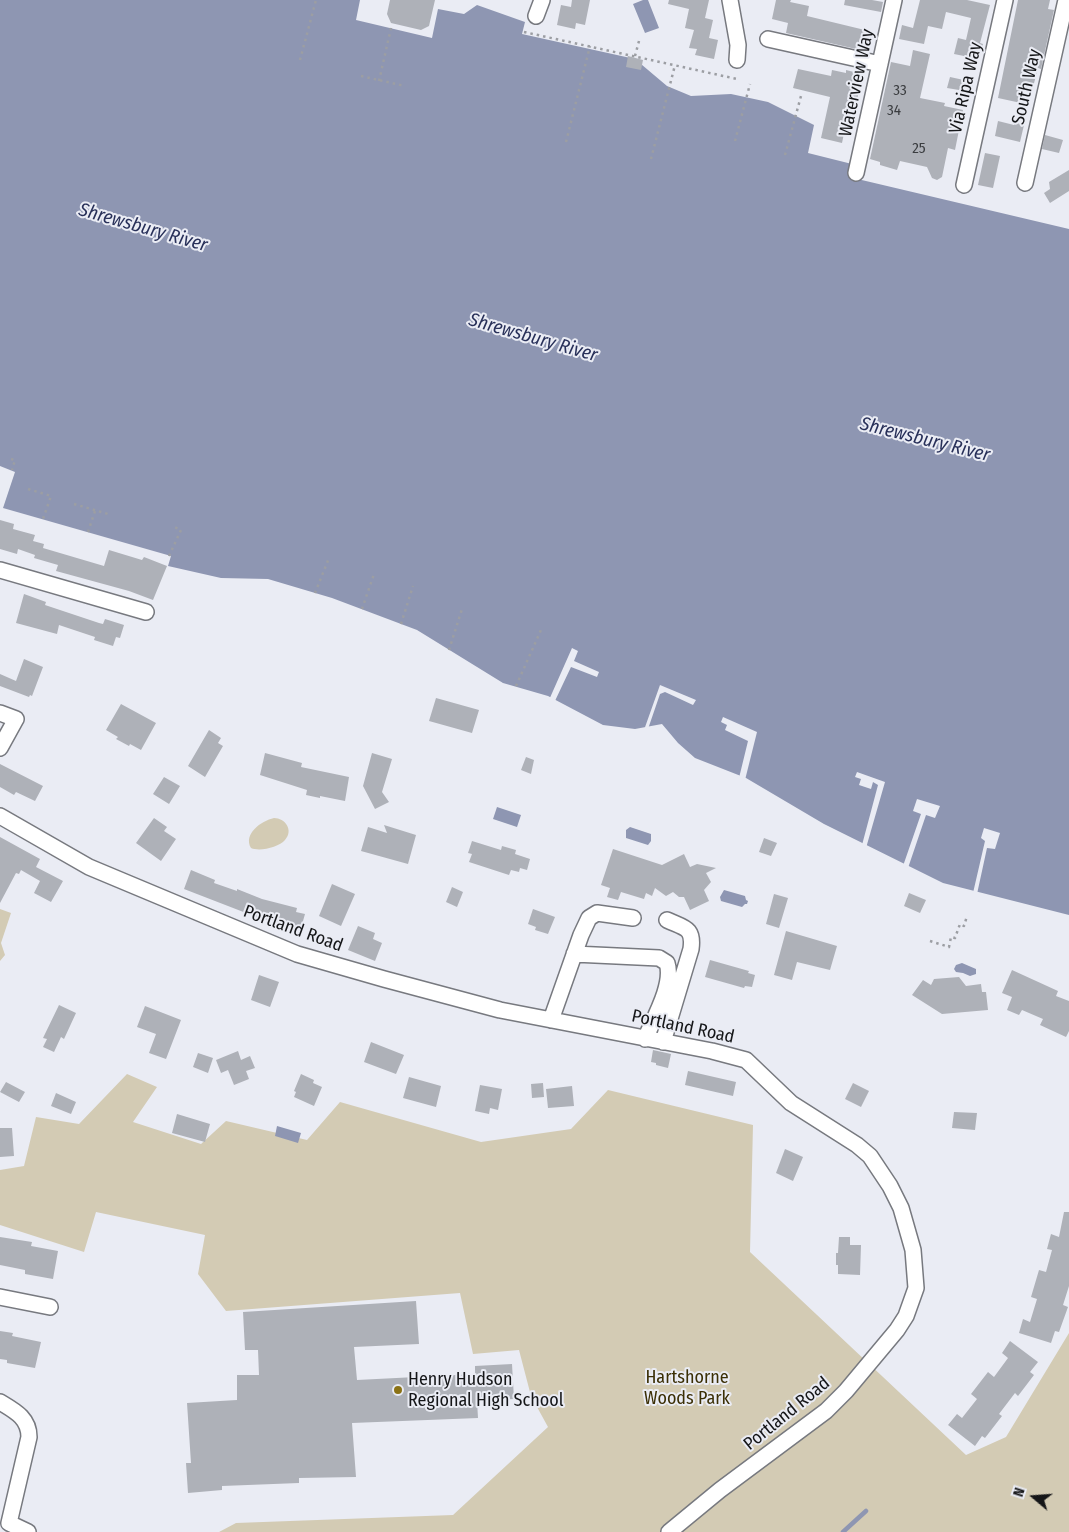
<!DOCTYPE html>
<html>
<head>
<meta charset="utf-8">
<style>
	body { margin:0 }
	#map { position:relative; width:1069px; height:1532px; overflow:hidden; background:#eaecf4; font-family:"Fira Sans Condensed",sans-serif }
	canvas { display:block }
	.north { position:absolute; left:1009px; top:1472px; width:50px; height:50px; -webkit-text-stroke:4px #eaecf4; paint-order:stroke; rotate:288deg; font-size:14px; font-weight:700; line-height:20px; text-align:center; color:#151618 }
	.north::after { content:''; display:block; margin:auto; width:18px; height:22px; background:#151618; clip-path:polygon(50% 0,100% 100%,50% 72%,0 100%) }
</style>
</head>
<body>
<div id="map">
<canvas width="1069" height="1532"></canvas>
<div class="north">N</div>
</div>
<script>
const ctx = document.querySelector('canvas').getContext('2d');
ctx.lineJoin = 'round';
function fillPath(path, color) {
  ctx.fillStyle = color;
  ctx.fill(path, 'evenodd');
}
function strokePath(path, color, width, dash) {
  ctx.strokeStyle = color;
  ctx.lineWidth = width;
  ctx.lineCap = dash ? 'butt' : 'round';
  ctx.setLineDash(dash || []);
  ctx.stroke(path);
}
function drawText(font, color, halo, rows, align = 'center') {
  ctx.font = font + ' "Fira Sans Condensed",sans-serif';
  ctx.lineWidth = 4;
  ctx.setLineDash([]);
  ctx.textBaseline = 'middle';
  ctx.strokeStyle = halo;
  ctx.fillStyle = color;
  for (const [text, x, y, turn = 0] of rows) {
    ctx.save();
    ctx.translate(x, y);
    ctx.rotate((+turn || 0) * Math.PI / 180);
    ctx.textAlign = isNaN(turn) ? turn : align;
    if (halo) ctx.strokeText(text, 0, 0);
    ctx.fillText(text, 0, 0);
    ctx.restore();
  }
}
const green = new Path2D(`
	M274,818C285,818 294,830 285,840C279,847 260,852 251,848C243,834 261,821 274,818Z
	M0,909L11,913L1,943L5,955L0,961Z
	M127,1074L157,1087L133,1122L201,1144L226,1121L307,1140L340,1102L481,1142L571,1129L608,1090L753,1125L750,1252L966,1455L1006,1437L1069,1333V1532H219L236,1523L453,1515L548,1427L531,1396L519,1350L473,1354L460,1293L226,1311L198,1274L205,1235L96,1212L84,1252L0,1225V1170L24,1166L36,1117L79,1124Z`);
const water = new Path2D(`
	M0,0H360L356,20L432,38L438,9L464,14L477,5L525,22L522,34L635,59L667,86L691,96L731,94L768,102L814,125L808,153L852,164L849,177L1069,229V915L943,883L824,824L746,778L695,758L678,743L662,724L635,729L603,725L548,696L503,683L417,630L332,598L268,579L221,578L168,566L171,556L3,508L15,472L0,466Z
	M643,0H648L659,28L645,33L633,4Z
	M497,807L521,815L517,827L493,819Z
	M630,827L651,834V841L648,845L626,838V830Z
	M724,890L745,896L746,900L748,901L747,904H745L742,907L721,901L720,897Z
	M962,963L976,969V974L970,976L963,973L956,972L954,969L956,965Z
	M277,1126L301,1133L298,1143L275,1136Z`);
const pier = new Path2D(`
	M572,648L578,651L574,661L599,672L597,677L571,667L554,703L549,700Z
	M660,685L696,700L693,705L665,692L660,694L648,729L644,730Z
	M723,717L757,732L745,780L739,778L748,741L725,730L727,725L721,722Z
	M857,772L885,782L866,848L862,845L878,785L873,782L871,789L859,785L861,779L855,777Z
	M917,799L940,806L935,818L926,815L908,868L903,866L921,814L913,811Z
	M984,828L1000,833L995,849L987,848L977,894L973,893L985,841L981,838Z`);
const stream = new Path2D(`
	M843,1532L866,1511`);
const building = new Path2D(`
	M390,0H435L429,26L421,30L391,23L387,14Z
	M572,0H590L585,25L576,23L575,29L557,25L561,5L571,7Z
	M669,0H709L705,18L713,20L709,38L718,40L714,59L695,55L697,49L689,48L694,30L685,28L689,9L668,4Z
	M776,0H791L790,2L809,6L807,16L869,31L865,51L786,33L788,23L772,19Z
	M845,0H872L883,2L881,12L844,5Z
	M920,0H967L990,5L980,43L983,44L979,59L954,54L958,38L966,40L971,18L946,12L942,29L928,26L924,44L899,39L902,25L913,28Z
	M1018,0H1050L1048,9L1054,10L1041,69L1038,68L1033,87L1025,86L1021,103L998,98Z
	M913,50L930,54L920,98L945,103L944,106L963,110L955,150L948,148L942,177L937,180L932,178L927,167L900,161L897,170L880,165V162L870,159L891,62L910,66Z
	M628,56L643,60L641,70L626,67Z
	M798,69L831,76L832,70L846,73V70L862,74L856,106L850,105L842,143L821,138L830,97L793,88Z
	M950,77L973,82L971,92L947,88Z
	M998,121L1014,125V122L1024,125L1020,142L995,136Z
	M1045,135L1063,140L1059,153L1042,149Z
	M985,153L1000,156L993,188L978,185Z
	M1069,170V191L1050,203L1044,193L1050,189L1049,182Z
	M0,520L14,524L13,529L35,535L33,541L44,544L43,548L104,566L109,550L142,560L144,557L167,566L153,600L129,591L56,571L58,565L34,558L35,555L18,549L17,554L0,549Z
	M24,594L46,602L45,605L99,623L103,624L105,619L124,625L120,638L116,637L113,646L94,640L95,637L59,625L57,634L16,623Z
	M24,659L43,667L32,696L30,695L29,697L0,686V674L16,681Z
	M436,698L479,710L472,733L429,721Z
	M121,704L156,723L141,750L130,744L129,746L116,739L118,737L106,730Z
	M209,730L221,738L218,743L223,746L205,777L188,766Z
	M265,753L302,763L301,767L349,777L345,801L320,796V798L306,795L307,790L260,775Z
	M372,753L392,759L382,792L389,802L375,809L363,786Z
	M526,757L534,760L531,774L521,770Z
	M0,764L43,786L35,801L16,792L14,795L0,787Z
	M164,777L180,786L169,804L153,794Z
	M154,818L167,827L164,831L176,839L161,861L136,843Z
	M384,825L416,835L408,864L361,851L368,827L387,833Z
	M0,837L40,859L36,867L63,881L51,902L34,893L40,881L21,870L19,874L16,873L0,903Z
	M764,838L777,843L771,856L759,852Z
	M472,841L501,850L502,846L516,850L515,854L530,859L527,870L520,868L519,872L511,870L509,875L469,862L472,854L468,853Z
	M613,849L662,865L684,854L690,867L697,864L716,868L706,873L711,882L704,890L709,901L690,910L684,897H679L673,892L666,896L655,888L652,896L646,893L644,899L621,892L618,900L607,897L610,888L601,885Z
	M191,870L215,880L214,883L237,891V889L262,899L297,908L296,912L305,914L301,928L259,918L184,889Z
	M332,884L355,894L341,926L319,916Z
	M452,887L463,892L457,907L446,902Z
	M909,893L926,900L920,913L904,906Z
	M774,894L788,898L779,928L766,924Z
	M533,909L555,917L548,934L535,930L536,927L528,924Z
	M358,926L375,933L373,939L382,943L375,961L348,950Z
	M786,931L837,946L830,970L797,962L792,980L774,975Z
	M710,960L749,971L748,973L755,975L752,987L745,986L744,988L705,977Z
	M1012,970L1058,991L1056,996L1069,1001V1031L1066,1037L1040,1025L1043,1019L1022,1010L1019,1015L1007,1010L1012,997L1002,993Z
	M259,975L279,982L270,1007L251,1000Z
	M959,977L966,986L981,984L982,992H986L988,1010L942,1014L912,995L923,980L931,985L934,979Z
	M59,1005L76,1013L64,1039L61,1037L54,1052L43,1047L47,1039L43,1038Z
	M145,1006L181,1020L166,1059L149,1053L156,1034L137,1027Z
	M371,1042L404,1055L396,1074L364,1062Z
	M653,1050L671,1054L668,1068L656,1065V1063L651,1062Z
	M238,1051L241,1060L250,1056L255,1068L246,1071L249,1079L234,1085L228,1070L221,1073L216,1060Z
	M198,1053L213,1058L208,1073L193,1067Z
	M688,1071L736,1082L733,1096L685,1085Z
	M301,1074L314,1080L313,1083L322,1087L314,1106L294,1097L296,1092L294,1091Z
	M409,1077L441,1086L436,1107L403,1098Z
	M6,1082L25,1092L19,1102L0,1092Z
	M543,1083L544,1097L532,1098L531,1084Z
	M853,1083L869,1091L861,1107L845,1099Z
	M480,1085L502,1089L498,1110L490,1108L489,1114L475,1111Z
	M572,1086L574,1106L548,1108L546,1089Z
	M56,1093L76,1102L71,1114L51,1106Z
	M954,1112L977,1113L975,1130L952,1128Z
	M177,1114L210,1124L205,1142L172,1133Z
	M0,1128H12L14,1156L0,1157Z
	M785,1149L803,1157L793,1181L776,1173Z
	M1064,1212H1069V1286L1063,1305L1068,1307L1059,1332L1055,1331L1051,1343L1019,1333L1023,1319L1030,1322L1037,1299L1031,1297L1039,1270L1046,1272L1052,1250L1047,1249L1051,1234L1059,1237Z
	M0,1237L32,1242L31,1246L58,1251L53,1279L25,1274V1270L0,1265Z
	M839,1237H850V1245H861L860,1275L838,1274V1265H836V1253H838Z
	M416,1301L419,1344L354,1347L357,1380L475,1374V1366L512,1364L514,1399L477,1401L478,1418L352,1423L356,1477L299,1478V1483L222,1486V1490L188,1493L186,1463H191L187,1403L237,1400V1375H259L258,1350H245L243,1312Z
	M0,1331L13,1333L12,1336L41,1342L35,1368L7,1363V1360L0,1359Z
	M1010,1341L1038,1362L1030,1372L1034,1375L1018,1396L1015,1393L999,1414L1002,1416L985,1438L982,1436L975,1446L948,1425L957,1414L962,1418L977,1399L971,1394L988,1372L994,1377L1008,1358L1002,1353Z`);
const path = new Path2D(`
	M524,32L737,79
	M635,56L639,41
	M300,60L316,0
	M361,76L405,86
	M379,81L391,28
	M735,141L750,84
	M566,142L590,46
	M785,155L801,96
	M651,159L675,65
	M11,459L15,460L12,470
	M28,489L51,496L43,519
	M74,504L108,514
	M88,532L95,511
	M169,556L181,530L172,526
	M315,593L329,558
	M362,609L374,574
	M401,624L413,586
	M449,650L462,609
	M516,686L541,630
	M930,941L949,947L951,937L955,938L960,924L964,926L967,916`);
const minor = new Path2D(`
	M730,0L738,45L737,60
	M536,16L542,0
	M768,39L880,64
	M856,173L894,0
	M1025,183L1066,0
	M964,185L1005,0
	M0,570L146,612
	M0,713L16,719L0,748
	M0,816L89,867L297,954L384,979L500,1010L712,1051L746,1060L791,1103L857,1145L870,1156L890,1186L901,1208L913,1250L916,1288L906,1316L897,1330L846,1391L826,1411L720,1490L669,1532
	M574,954L659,958L667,963C674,984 654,1018 645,1039
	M551,1020L581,935L589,918L597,913L633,918
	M663,1042L691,949C694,927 684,928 667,920
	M0,1297L50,1307
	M0,1402C15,1411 29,1418 29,1437L9,1523L28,1532`);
const markers = [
	[398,1390,5,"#8b7215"]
];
const numberNames = [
	["33",900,91],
	["34",894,111],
	["25",919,149]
];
const streetNames = [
	["Waterview Way",857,83,-78],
	["South Way",1027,87,-77],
	["Via Ripa Way",966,88,-77],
	["Portland Road",293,929,20],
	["Portland Road",683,1027,12],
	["Portland Road",787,1414,-39]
];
const parkNames = [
	["Hartshorne",687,1378],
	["Woods Park",687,1399]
];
const poiNames = [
	["Henry Hudson",408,1380],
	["Regional High School",408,1401]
];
const waterNames = [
	["Shrewsbury River",143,228,16],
	["Shrewsbury River",533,338,16],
	["Shrewsbury River",925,440,14]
];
fillPath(green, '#d3cbb4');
fillPath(water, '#8e96b2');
fillPath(pier, '#eaecf4');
strokePath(stream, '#8e96b2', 4.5);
fillPath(building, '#aeb1b8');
strokePath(minor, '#77797f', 18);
strokePath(path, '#9c9ea3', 2.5, [2.5, 4]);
strokePath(minor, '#fff', 15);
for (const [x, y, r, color] of markers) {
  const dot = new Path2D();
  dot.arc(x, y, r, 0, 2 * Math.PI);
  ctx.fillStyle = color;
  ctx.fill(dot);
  strokePath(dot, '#eaecf4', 2);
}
drawText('15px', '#3b3d40', null, numberNames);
drawText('18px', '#151618', '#eaecf4', streetNames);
drawText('18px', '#3b2f05', '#eaecf4', parkNames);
drawText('18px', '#151618', '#eaecf4', poiNames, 'left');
drawText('italic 19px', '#283059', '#eaecf4', waterNames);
</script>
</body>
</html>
